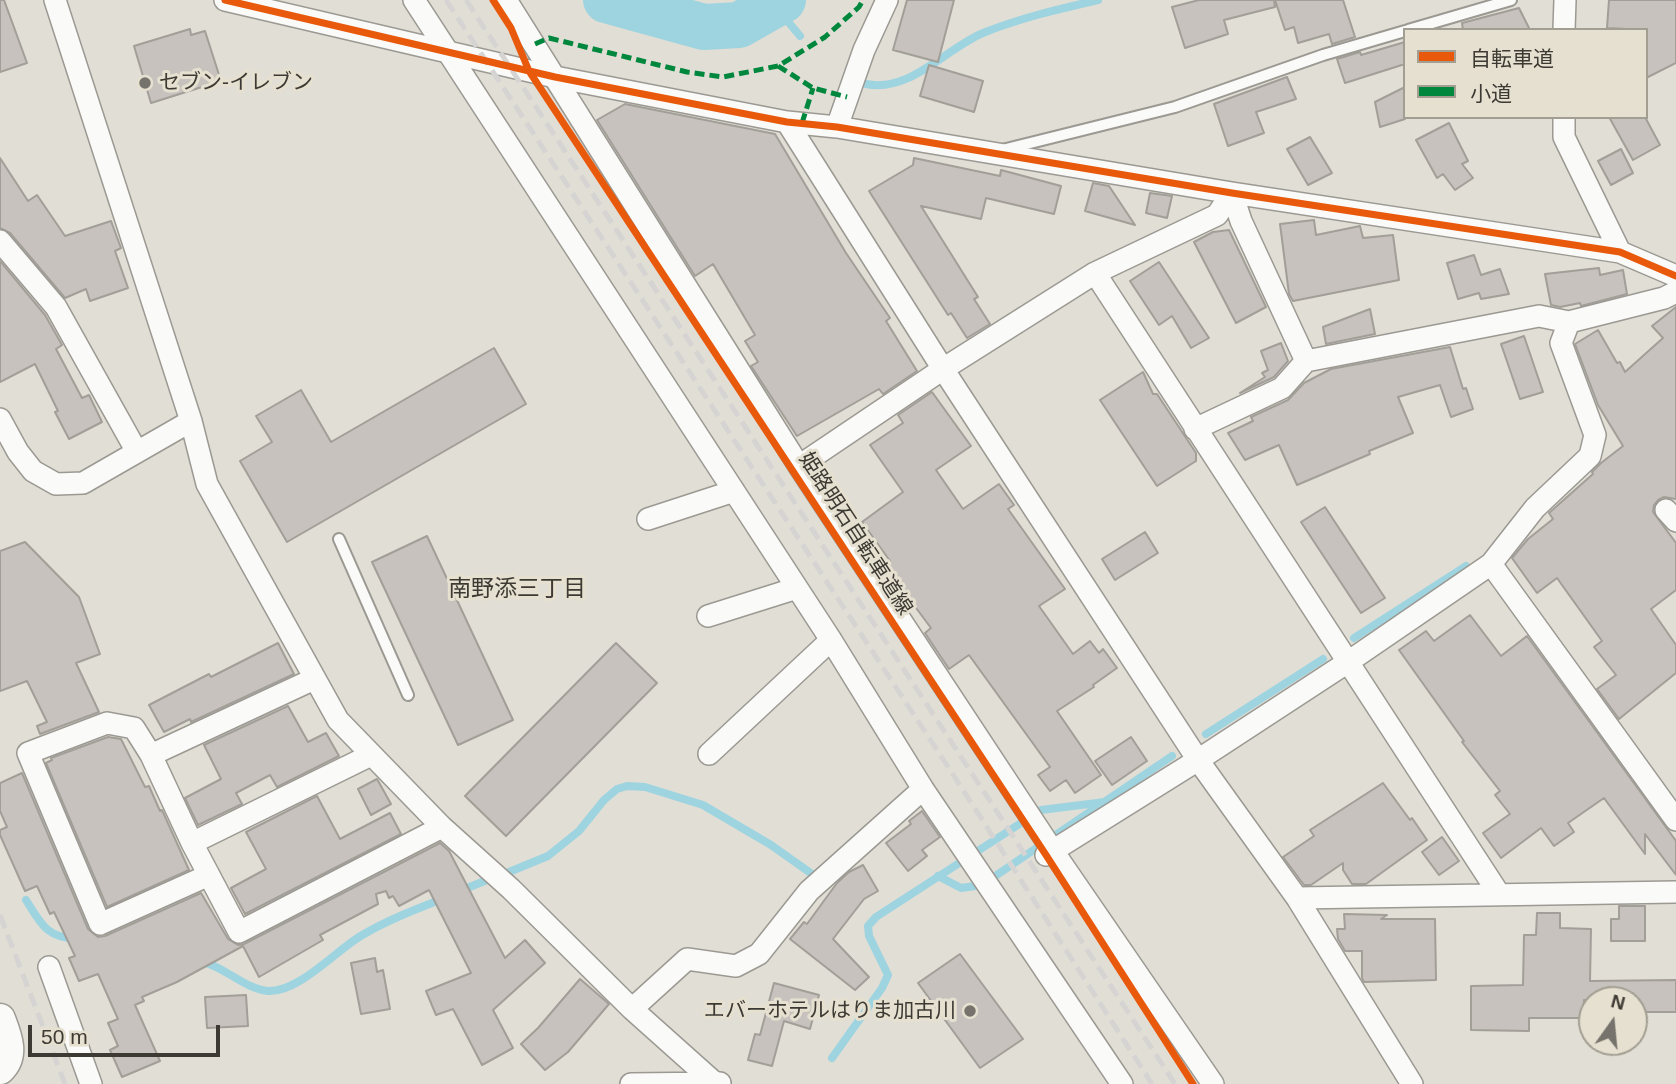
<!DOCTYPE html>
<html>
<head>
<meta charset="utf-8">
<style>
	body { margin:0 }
	#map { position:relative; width:1676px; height:1084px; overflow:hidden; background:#e1ded5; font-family:Helvetica,"Noto Sans JP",sans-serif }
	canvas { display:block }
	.legend { position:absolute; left:1403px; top:28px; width:245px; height:91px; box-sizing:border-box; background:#e6e0d0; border:2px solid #a29e92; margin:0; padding:9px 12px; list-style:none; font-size:21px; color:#3d3a34 }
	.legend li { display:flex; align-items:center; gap:14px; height:35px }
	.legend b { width:35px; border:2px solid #a29e92 }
	.north { position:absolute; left:1578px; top:986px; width:70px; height:70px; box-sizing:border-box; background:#e6e0d0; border:2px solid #a29e92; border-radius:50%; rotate:15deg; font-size:19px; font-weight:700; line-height:28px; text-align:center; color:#3d3a34 }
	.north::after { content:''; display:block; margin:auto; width:24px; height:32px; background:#76736c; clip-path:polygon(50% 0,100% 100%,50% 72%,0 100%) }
	.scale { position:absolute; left:28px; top:1025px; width:192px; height:32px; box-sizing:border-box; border:4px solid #3d3a34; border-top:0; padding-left:9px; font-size:21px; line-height:24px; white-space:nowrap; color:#3d3a34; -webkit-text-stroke:5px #e6e0d0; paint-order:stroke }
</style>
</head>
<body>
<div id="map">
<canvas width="1676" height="1084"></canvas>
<ul class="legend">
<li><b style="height:9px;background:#e8590c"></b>自転車道</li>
<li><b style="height:9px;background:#00873e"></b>小道</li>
</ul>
<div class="north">N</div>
<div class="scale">50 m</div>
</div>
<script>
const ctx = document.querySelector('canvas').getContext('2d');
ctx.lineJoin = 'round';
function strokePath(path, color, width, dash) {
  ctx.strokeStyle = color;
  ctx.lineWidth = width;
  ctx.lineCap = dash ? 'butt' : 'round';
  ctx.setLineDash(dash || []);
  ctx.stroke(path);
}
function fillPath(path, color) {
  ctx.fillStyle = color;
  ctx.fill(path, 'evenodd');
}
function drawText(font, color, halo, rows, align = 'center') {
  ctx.font = font + ' Helvetica,"Noto Sans JP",sans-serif';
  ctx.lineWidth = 6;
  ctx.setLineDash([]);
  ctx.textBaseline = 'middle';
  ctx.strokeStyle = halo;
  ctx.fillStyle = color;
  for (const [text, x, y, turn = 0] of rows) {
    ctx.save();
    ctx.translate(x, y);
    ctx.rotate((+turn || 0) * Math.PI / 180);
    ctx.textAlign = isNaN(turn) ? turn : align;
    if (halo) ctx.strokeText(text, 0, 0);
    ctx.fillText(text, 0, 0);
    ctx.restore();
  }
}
const stream = new Path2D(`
	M775,6L800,36
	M866,84C910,93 945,49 983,33C1020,18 1059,9 1098,0
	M1354,638L1466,566
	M1206,734L1323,659
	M509,872L548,856L579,831L604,800L617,789L627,786L645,787L703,805L771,845L812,874
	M938,876L961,888L982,885L1172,756
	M460,891L487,880
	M26,900C41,924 46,937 76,939
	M200,961C224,966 243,988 268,991C297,993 335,952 359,937C385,921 414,910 442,899
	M832,1058L882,988L888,975L869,936L868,926L876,917L1041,810L1105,802`);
const river = new Path2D(`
	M606,0L704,27L739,25L783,0`);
const building = new Path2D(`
	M0,0H4L27,63L0,72Z
	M907,0H954L938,62L893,50Z
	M1199,0H1274L1275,7L1224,20L1228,34L1185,48L1172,7Z
	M1275,0H1343L1355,37L1332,44L1329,34L1298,43L1294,27L1285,30Z
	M1609,0H1676V63L1646,78V30L1607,28Z
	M1519,8L1530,30H1463L1462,23Z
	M190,29L191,35L205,31L221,81L151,103L134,46Z
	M1405,42V64L1345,83L1337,59L1360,52L1361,55Z
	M929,65L983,81L974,112L920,96Z
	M1287,77L1296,99L1256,112L1264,133L1228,146L1214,104Z
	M1405,87V119L1380,127L1375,102Z
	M625,104L775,134L846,253L890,318L886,321L917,371L883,394L879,389L797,436L751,366L758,362L745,341L755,335L713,264L695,276L597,120Z
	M1609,117H1645L1660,145L1633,160Z
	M1449,123L1468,161L1462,164L1473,178L1455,190L1443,174L1437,178L1416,140Z
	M1310,137L1332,173L1308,185L1287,149Z
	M1621,149L1633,173L1611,185L1598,161Z
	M0,158L28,201L37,195L65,236L111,221L121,248L115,251L128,288L90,301L86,289L65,298L10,233L0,228Z
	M914,158L1000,176L1001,170L1061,186L1054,214L986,198L981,219L921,206L978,297L974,299L990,324L967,338L951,313L948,315L869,191L913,165Z
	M1093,183L1109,186L1135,225L1085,211Z
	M1150,193L1172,196L1167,218L1146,213Z
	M1314,220L1316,235L1360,226L1363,238L1393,235L1399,280L1293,301L1289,294L1280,224Z
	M1229,230L1266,307L1236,323L1194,242L1213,232Z
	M1474,255L1481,275L1500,269L1509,294L1481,299L1479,293L1458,299L1447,263Z
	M0,261L45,315L62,345L56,349L82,398L89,395L102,422L69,439L55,412L58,411L35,364L0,382Z
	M1159,262L1209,338L1191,348L1172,316L1159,325L1130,281Z
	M1599,268L1600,275L1623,270L1627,294L1581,306L1580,303L1560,307L1551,305L1545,274Z
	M1676,307V499L1664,497L1658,500L1654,505L1653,512L1676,543V590L1651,609L1676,645V673L1619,719L1597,689L1616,675L1594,647L1602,641L1557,578L1537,593L1512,558L1528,539L1553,519L1549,513L1593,474L1592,472L1601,463L1623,446L1598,405L1575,344L1598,330L1617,363L1620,362L1625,372L1663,338L1652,326Z
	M1370,309L1375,334L1326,344L1323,327Z
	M1524,336L1543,392L1520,399L1501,344Z
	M1281,343L1288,361L1274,377L1240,393L1265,377L1262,373L1268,370L1261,351Z
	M1450,347L1463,389L1466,388L1473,409L1451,417L1440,385L1398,397L1413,433L1369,451L1370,454L1297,485L1279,445L1245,460L1228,433L1253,421L1251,417L1288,400L1304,383L1331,369Z
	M494,348L526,404L287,542L240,461L272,442L256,416L301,390L331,442Z
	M1143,372L1153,394H1157L1196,453V461L1157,486L1100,400Z
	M932,392L971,446L936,470L963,509L999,484L1014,505L1008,509L1065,589L1039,606L1073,654L1090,641L1099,653L1103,649L1117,668L1093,685L1094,687L1057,711L1101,775L1075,793L1066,780L1050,791L1038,775L1050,767L969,655L949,669L925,633L931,628L884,565L890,561L862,522L903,492L870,445L903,423L898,415Z
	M1325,507L1385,598L1361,613L1301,522Z
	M1145,532L1158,553L1115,580L1102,559Z
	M427,536L513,720L458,745L372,562Z
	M25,542L79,597L100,654L76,663L99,712L40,734L37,726L47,722L27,681L0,691V551Z
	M1470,615L1501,656L1527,636L1676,841V875L1645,834V854L1604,798L1568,823L1574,832L1554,846L1541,828L1501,858L1483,833L1510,814L1495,795L1500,791L1462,742L1464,741L1399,650L1426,631L1434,641Z
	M278,643L294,674L191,722L190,719L164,732L149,705L209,674L211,677Z
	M616,643L657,683L506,836L465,796Z
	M288,706L308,742L326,733L339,756L277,787L270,775L236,793L242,804L198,825L185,798L221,779L204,745Z
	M108,737L121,739L145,787L149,786L160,811L162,810L189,870L107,907L46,763L52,760L51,758Z
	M1131,737L1147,761L1112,785L1095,761Z
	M22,773L88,929L98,937L105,936L201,893L228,939L238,945L244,944L440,843L449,851L505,958L525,940L545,963L493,1010L513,1048L482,1065L453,1009L436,1015L426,991L471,973L429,890L399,906L393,896L389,898L386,891L376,894L378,904L320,935L323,940L259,977L243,946L177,982L142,997L144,1001L135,1005L160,1061L122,1077L110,1050L118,1046L108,1023L118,1019L98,974L79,981L69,958L75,956L54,912L50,914L37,886L25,891L0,835V830L7,827L0,811V783Z
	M377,779L391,804L371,815L358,789Z
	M1383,783L1410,820L1412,818L1427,840L1366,884H1352L1343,870V863L1311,885H1304L1283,857L1314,836L1310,830Z
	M317,796L340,839L390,813L401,834L245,914L231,888L266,869L246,832Z
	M922,811L940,837L922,850L927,856L908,871L886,843L911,824L909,821Z
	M1442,837L1459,861L1439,875L1422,852Z
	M863,865L878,891L864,899L833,939L869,977L855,990L790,939L804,922L807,924L837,883L849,872Z
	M1619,906H1645V941H1611V919H1619Z
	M1537,913H1560V928L1591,929L1590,981L1676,980V1012H1634V1000H1584V1018H1529V1031L1471,1030V986L1523,985L1524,935H1536Z
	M1344,914L1387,915L1381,919H1435L1436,980L1364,982L1362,978V951H1345L1338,939L1337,929H1345Z
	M960,954L1023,1039L980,1068L918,983Z
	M375,958L377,972L383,970L390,1009L361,1014L351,963Z
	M580,979L609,1004L568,1052L545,1070L521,1044L538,1028Z
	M774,983L819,995L810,1029L784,1021L772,1066L748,1060L755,1034L760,1035Z
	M246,995L248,1026L207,1028L205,997Z`);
const lane = new Path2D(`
	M1408,30L1511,0
	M1002,150L1175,107L1323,55L1405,31
	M339,539L408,695`);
const street = new Path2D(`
	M55,0L191,421L207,484L338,720L442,827L511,889L632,1009L716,1084
	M225,0L555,77L787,122L837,127L1232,193L1620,252L1676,276
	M414,0L831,640L923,789L1122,1084
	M506,0L799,466L1053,851L1213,1084
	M1564,30L1565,0
	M1564,117V137L1620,252
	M787,122L943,369L1198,760L1297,898L1412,1084
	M837,127L864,50L887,0
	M0,241L56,307L137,452
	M1095,273L1499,894
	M0,419L18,452L33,471L56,484L83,483L191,421
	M1195,429L1282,388L1306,361L1539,316L1569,322
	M799,466L943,369L1095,273L1217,215L1232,193L1241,221L1306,361
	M1666,510L1676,521
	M648,519L734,491
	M1491,564L1676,820
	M708,616L797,588
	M314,679L151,755L192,843L239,932L442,827
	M709,754L831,640
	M151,755L134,728L107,723L28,753L100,924L209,875
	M192,843L371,755
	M1046,855L1198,760L1348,662L1491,564L1535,508L1590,456L1595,435L1561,343L1569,322L1664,298L1676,292
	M1297,898L1676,892
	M49,967L91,1084
	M632,1009L687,959L736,966L759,954L809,891L923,789
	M631,1084L720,1083`);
const secondary = new Path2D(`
	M0,1019C6,1035 15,1055 0,1069`);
const rail = new Path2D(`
	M446,0L954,776L1152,1084
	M466,0L1175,1084
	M0,915L65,1084`);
const quiet = new Path2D(`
	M535,44L549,38L687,72L723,77L778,66L825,37L859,7L863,0
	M778,66L813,88L847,97
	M802,123L813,88`);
const cycleway = new Path2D(`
	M225,0L555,77L787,122L837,127L1232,193L1620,252L1676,276
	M493,0L511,28L529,71L1046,855L1193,1084`);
const markers = [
	[145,83,7,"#76736c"],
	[970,1011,7,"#76736c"]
];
const poiNames = [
	["セブン-イレブン",159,83],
	["エバーホテルはりま加古川",956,1011,"right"]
];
const streetNames = [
	["姫路明石自転車道線",855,534,57]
];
const neighbourhoodNames = [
	["南野添三丁目",517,590]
];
strokePath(stream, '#9ed4e0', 8);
strokePath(river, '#9ed4e0', 46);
fillPath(building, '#c7c2bd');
strokePath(building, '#a29e98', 2);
strokePath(lane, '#9b9992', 14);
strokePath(street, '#9b9992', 24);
strokePath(secondary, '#9b9992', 33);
strokePath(lane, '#fafaf9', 10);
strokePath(street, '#fafaf9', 21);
strokePath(secondary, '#fafaf9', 30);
strokePath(rail, '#d5d4d2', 5, [14, 7]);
strokePath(quiet, '#00873e', 5, [10, 5]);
strokePath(cycleway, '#e8590c', 7);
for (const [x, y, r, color] of markers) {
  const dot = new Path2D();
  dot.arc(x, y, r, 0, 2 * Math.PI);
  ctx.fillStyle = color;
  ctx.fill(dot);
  strokePath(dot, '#e6e0d0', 2.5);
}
drawText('21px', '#3d3a34', '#e6e0d0', poiNames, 'left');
drawText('21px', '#3d3a34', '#e6e0d0', streetNames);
drawText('23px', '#3d3a34', '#e6e0d0', neighbourhoodNames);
</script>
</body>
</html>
